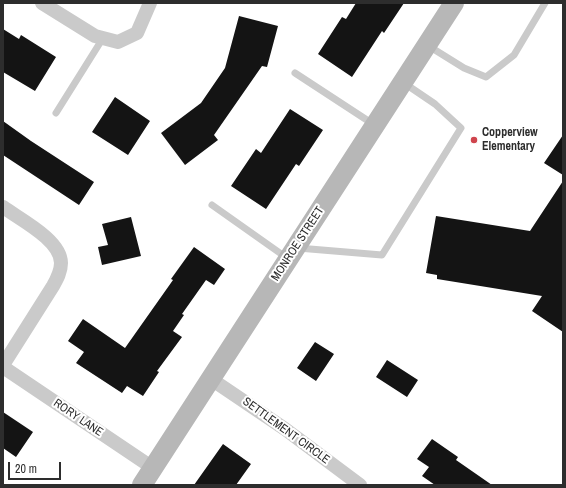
<!DOCTYPE html>
<html>
<head>
<meta charset="utf-8">
<style>
	body { margin:0 }
	#map { position:relative; width:566px; height:488px; overflow:hidden; background:#fff; font-family:"Archivo Narrow",sans-serif }
	canvas { display:block }
	.frame { position:absolute; inset:0; border:4px solid #2d2d2d; pointer-events:none }
	.scale { position:absolute; left:8px; top:462px; width:53px; height:18px; box-sizing:border-box; border:2px solid #2d2d2d; border-top:0; padding-left:5px; font-size:12px; line-height:14px; white-space:nowrap; color:#2d2d2d; -webkit-text-stroke:3px #fff; paint-order:stroke }
</style>
</head>
<body>
<div id="map">
<canvas width="566" height="488"></canvas>
<div class="frame"></div>
<div class="scale">20 m</div>
</div>
<script>
const ctx = document.querySelector('canvas').getContext('2d');
ctx.lineJoin = 'round';
function fillPath(path, color) {
  ctx.fillStyle = color;
  ctx.fill(path, 'evenodd');
}
function strokePath(path, color, width, dash) {
  ctx.strokeStyle = color;
  ctx.lineWidth = width;
  ctx.lineCap = dash ? 'butt' : 'round';
  ctx.setLineDash(dash || []);
  ctx.stroke(path);
}
function drawText(font, color, halo, rows, align = 'center') {
  ctx.font = font + ' "Archivo Narrow",sans-serif';
  ctx.lineWidth = 4;
  ctx.setLineDash([]);
  ctx.textBaseline = 'middle';
  ctx.strokeStyle = halo;
  ctx.fillStyle = color;
  for (const [text, x, y, turn = 0] of rows) {
    ctx.save();
    ctx.translate(x, y);
    ctx.rotate((+turn || 0) * Math.PI / 180);
    ctx.textAlign = isNaN(turn) ? turn : align;
    if (halo) ctx.strokeText(text, 0, 0);
    ctx.fillText(text, 0, 0);
    ctx.restore();
  }
}
const building = new Path2D(`
	M356,3H404L384,33L382,31L352,77L318,54L342,17L346,19Z
	M239,16L278,26L267,67L262,66L214,135L218,140L185,165L161,133L201,103L225,68Z
	M3,29L19,39L21,35L56,57L35,91L3,72Z
	M115,97L150,121L128,155L92,132Z
	M290,109L323,130L299,166L296,164L266,209L231,186L256,149L261,153Z
	M3,121L31,141L94,182L79,205L3,155Z
	M563,135V175L544,163Z
	M563,181V332L532,311L542,296L437,279V275L426,273L436,216L530,231Z
	M131,217L141,256L102,265L98,247L108,245L102,224Z
	M194,247L225,269L214,285L206,280L182,314L184,315L173,331L182,337L157,371L159,372L143,396L127,386L122,393L76,363L84,352L68,341L83,319L125,348L173,280L171,279Z
	M315,342L334,354L316,381L297,368Z
	M387,360L418,380L407,397L376,377Z
	M3,412L33,432L16,457L3,448Z
	M432,439L458,457L456,460L492,485H435L422,476L429,467L417,459Z
	M223,444L251,464L236,485H194Z`);
const lane = new Path2D(`
	M427,45L464,68L486,77L514,55L545,3
	M295,73L373,124
	M56,113L103,38
	M212,205L287,258
	M298,248L382,255L461,128L435,104L404,83`);
const street = new Path2D(`
	M42,3L95,36L118,42L137,33L150,3
	M3,207C21,220 61,240 61,263C61,272 57,279 53,286L3,365
	M3,367L153,468
	M211,379L285,429L360,485`);
const secondary = new Path2D(`
	M142,485L454,3`);
const markers = [
	[474,140,4,"#cf444d"]
];
const poiNames = [
	["Copperview",482,133],
	["Elementary",482,147]
];
const streetNames = [
	["MONROE STREET",298,244,-57],
	["RORY LANE",78,418,34],
	["SETTLEMENT CIRCLE",286,431,36]
];
fillPath(building, '#141414');
strokePath(lane, '#cacaca', 7);
strokePath(street, '#cacaca', 14);
strokePath(secondary, '#b7b7b7', 20);
for (const [x, y, r, color] of markers) {
  const dot = new Path2D();
  dot.arc(x, y, r, 0, 2 * Math.PI);
  ctx.fillStyle = color;
  ctx.fill(dot);
  strokePath(dot, '#fff', 1.5);
}
drawText('bold 12px', '#2d2d2d', '#fff', poiNames, 'left');
drawText('12px', '#2d2d2d', '#fff', streetNames);
</script>
</body>
</html>
